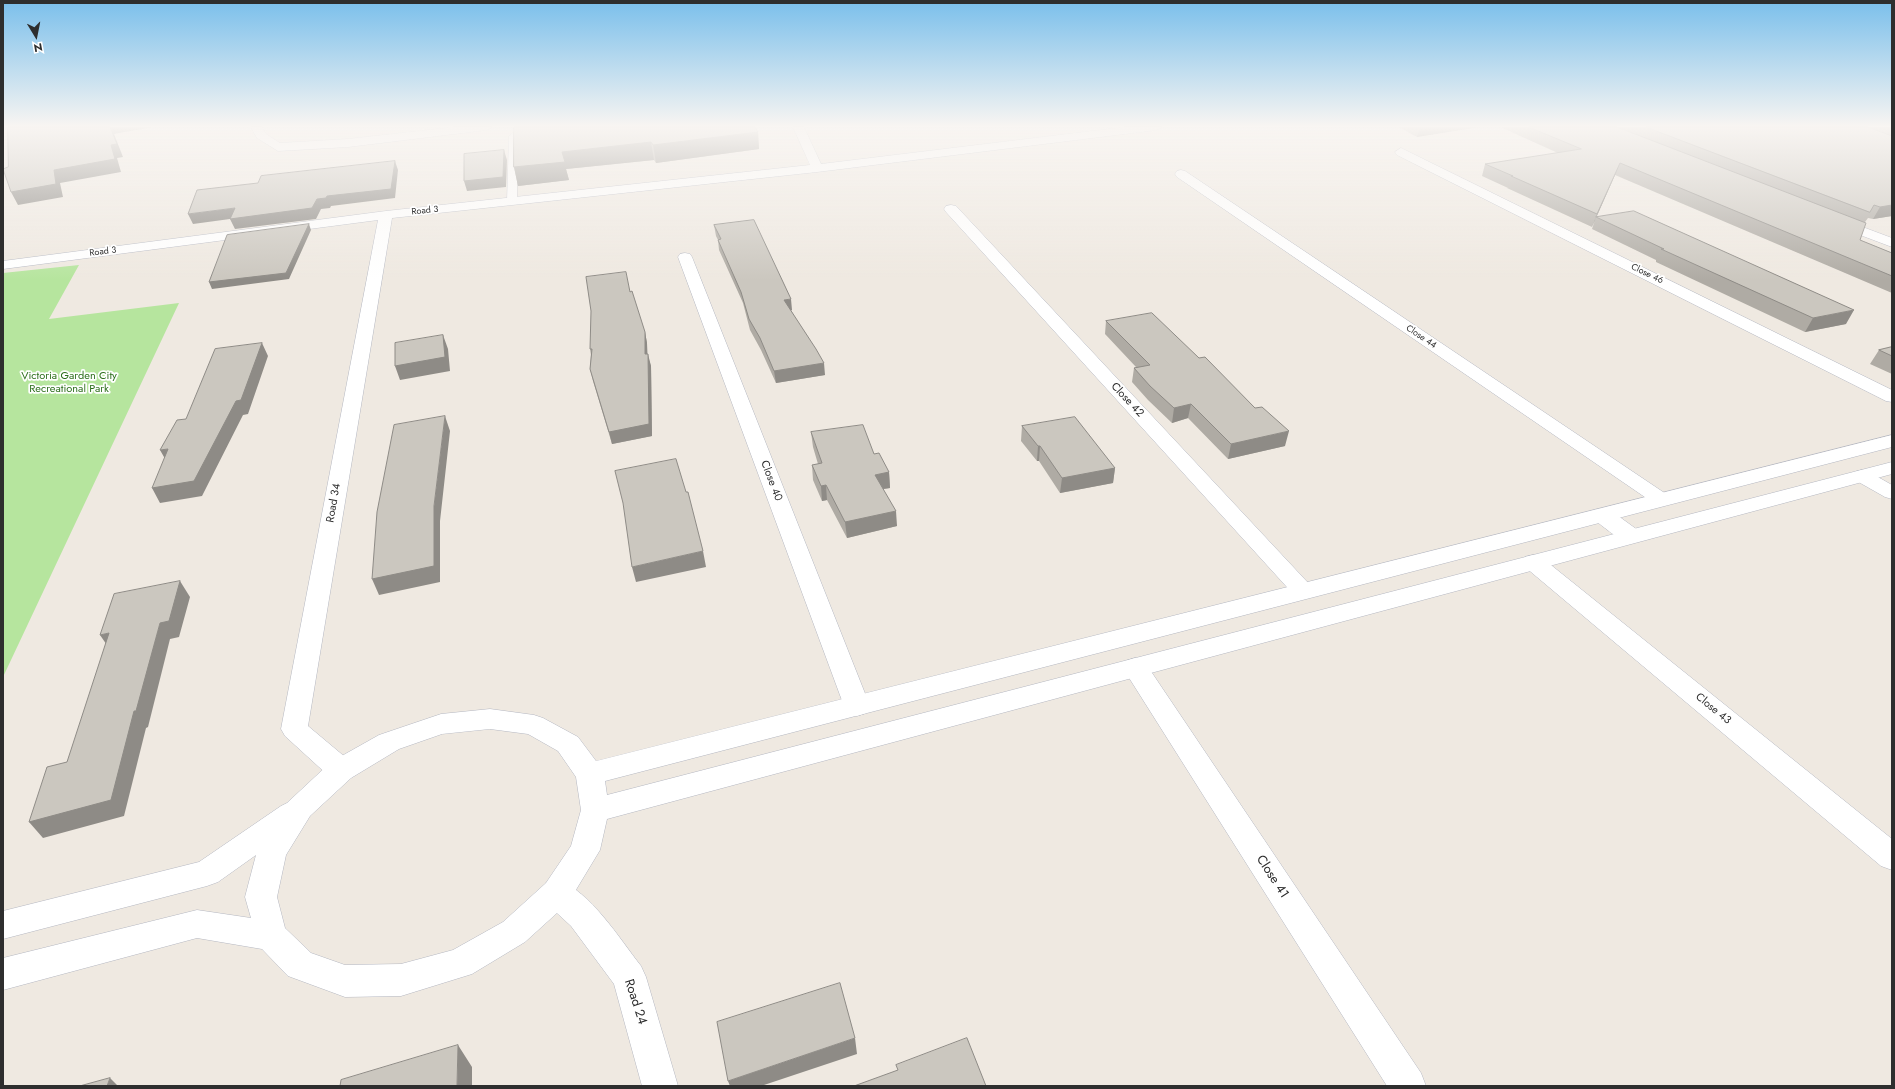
<!DOCTYPE html>
<html>
<head>
<meta charset="utf-8">
<style>
	body { margin:0 }
	#map { position:relative; width:1895px; height:1089px; overflow:hidden; background:#efe9e1; font-family:Jost,sans-serif }
	canvas { display:block }
	.frame { position:absolute; inset:0; border:4px solid #2e2e2e; pointer-events:none }
	.north { position:absolute; left:16px; top:16px; width:40px; height:40px; -webkit-text-stroke:3px #fff; paint-order:stroke; rotate:170deg; font-size:11px; font-weight:700; line-height:16px; text-align:center; color:#2e2e2e }
	.north::after { content:''; display:block; margin:auto; width:14px; height:18px; background:#2e2e2e; clip-path:polygon(50% 0,100% 100%,50% 72%,0 100%) }
</style>
</head>
<body>
<div id="map">
<canvas width="1895" height="1089"></canvas>
<div class="frame"></div>
<div class="north">N</div>
</div>
<script>
const ctx = document.querySelector('canvas').getContext('2d');
ctx.lineJoin = 'round';
function fillPath(path, color) {
  ctx.fillStyle = color;
  ctx.fill(path, 'evenodd');
}
function strokePath(path, color, width, dash) {
  ctx.strokeStyle = color;
  ctx.lineWidth = width;
  ctx.lineCap = dash ? 'butt' : 'round';
  ctx.setLineDash(dash || []);
  ctx.stroke(path);
}
function drawText(font, color, halo, rows, align = 'center') {
  ctx.font = font + ' Jost,sans-serif';
  ctx.lineWidth = 3.5;
  ctx.setLineDash([]);
  ctx.textBaseline = 'middle';
  ctx.strokeStyle = halo;
  ctx.fillStyle = color;
  for (const [text, x, y, turn = 0] of rows) {
    ctx.save();
    ctx.translate(x, y);
    ctx.rotate((+turn || 0) * Math.PI / 180);
    ctx.textAlign = isNaN(turn) ? turn : align;
    if (halo) ctx.strokeText(text, 0, 0);
    ctx.fillText(text, 0, 0);
    ctx.restore();
  }
}
const green = new Path2D(`
	M79,265L49,319L179,303L3,677V273Z`);
const service = new Path2D(`
	M535,127H559L522,134L517,137V202L515,204H509L507,202L509,136L517,130Z`);
const minor = new Path2D(`
	M251,127H262L266,134L280,143L348,139L454,127H492L487,130L348,147L278,151L257,138Z
	M793,127H804L821,164L1125,127H1162L1157,130L817,172L392,218L308,726L351,762L355,770L351,778L341,781L331,778L285,736L281,729L378,220L3,269V261L386,211L810,165Z
	M1401,148L1892,390V402L1886,401L1397,155L1395,152Z
	M1181,170L1185,171L1669,496L1672,500L1669,504L1662,506L1655,504L1177,177L1175,174L1177,171Z
	M951,205L956,206L1311,586L1315,591L1311,596L1303,599L1295,596L946,212L944,209L946,206Z
	M1836,217L1892,238V247L1831,224L1829,221L1831,218Z
	M685,253L690,254L692,257L870,706L866,713L857,716L848,713L844,706L678,257L680,254Z
	M1862,470L1869,472L1892,485V499L1885,497L1855,480L1852,476L1855,472Z
	M1602,509L1610,510L1639,531L1642,536L1639,541C1621,545 1608,529 1594,520L1591,515L1594,510Z
	M1533,555L1541,557L1892,839V870L1881,866L1525,567L1522,562L1525,557Z
	M1135,658L1144,661L1421,1073L1426,1086H1387L1126,673L1122,667L1126,661Z
	M557,879C591,892 619,938 641,966L646,977L678,1086H642L614,984L571,926L546,903L542,893L546,883Z`);
const tertiary = new Path2D(`
	M1892,435V447L605,781L607,795L1892,462V474L607,819L600,850L568,903L525,942L472,974L401,996L345,997L288,976L262,949L197,938L3,990V958L197,910L251,918L245,897L256,855L218,882L207,886L3,939V911L199,862L281,806L287,803L331,762L379,735L441,714L490,709L534,715L543,718L578,737L596,761ZM490,729L528,734L558,751L576,777L581,810L571,846L546,883L503,922L453,950L401,964L345,965L311,953L285,928L277,897L286,855L310,816L351,778L399,749L442,734Z`);
const wall = new Path2D(`
	M514,127L758,132L759,149L656,163L654,160L566,169L569,180L518,186L514,167Z
	M1398,127H1479L1417,137Z
	M1500,127H1892V216L1873,219L1868,218L1865,222L1860,240L1892,253V293L1615,175L1592,227L1507,188H1508L1482,176L1485,164L1558,153Z
	M1596,217L1846,324L1805,332L1656,262V260L1592,229Z
	M714,225L792,310H791L825,375L776,383L761,350L750,330L743,303L719,250L718,240L716,236Z
	M630,292L645,332L647,343V354L651,366L652,436L612,444L593,381L590,369L591,355L590,349Z
	M1106,321L1285,446L1228,459L1188,418L1172,423L1148,400L1132,382L1134,368L1136,367L1105,334Z
	M1892,347V374L1870,364L1879,350Z
	M1022,426L1115,468L1113,483L1060,493L1039,461H1037L1021,441Z
	M811,432L874,454L889,472L890,488L883,489L897,526L847,538L827,500L822,501L813,480L812,465L818,464L813,447Z`);
const shadedWall = new Path2D(`
	M110,127H153L114,134L123,157L117,158L121,172L60,183L63,197L18,205L11,192L54,170L111,145Z
	M1420,127H1479L1417,137Z
	M758,132L759,149L656,163L653,145Z
	M651,142L654,160L566,169L569,180L518,186L514,167L562,152Z
	M504,150L507,160L506,187L467,191L464,181Z
	M395,161L398,170L395,198L331,206L330,208L321,209L316,219L235,229L230,219L193,224L188,214L235,208L317,199L327,196Z
	M1620,163L1615,175L1592,227L1597,214Z
	M1892,205V216L1873,219L1880,207Z
	M309,224L311,230L289,279L212,289L209,282Z
	M791,299L792,310L785,311L784,300Z
	M1854,310L1846,324L1805,332L1813,318Z
	M645,332L647,343L648,366L645,354Z
	M443,335L448,349L450,371L400,380L395,366Z
	M262,343L268,356L248,414L243,415L202,496L160,503L152,488Z
	M648,354L651,366L652,436L612,444L609,432Z
	M824,363L825,375L776,383L774,371Z
	M1191,404L1188,418L1172,423L1174,408Z
	M445,416L450,431L440,521V582L379,595L372,579L434,506Z
	M1289,431L1285,446L1228,459L1231,444Z
	M1038,446H1040L1039,461H1037Z
	M168,449V464L160,450Z
	M1115,468L1113,483L1060,493L1062,478Z
	M889,472L890,488L876,490L875,475Z
	M826,485L827,500L822,501L821,486Z
	M896,511L897,526L847,538L845,522Z
	M703,551L706,567L636,582L632,567Z
	M180,581L190,597L179,637L170,639L148,727L146,728L124,816L43,838L29,822L134,711L160,623Z
	M109,633L111,651L100,635Z
	M855,1038L857,1054L761,1086H730L728,1081Z
	M458,1045L472,1067V1086H457Z
	M110,1078L118,1086H107Z`);
const building = new Path2D(`
	M8,127H110L117,144L111,145L115,159L54,170L56,184L11,192L3,169L8,167Z
	M514,127H755L758,132L653,145L651,142L562,152L565,162L514,167Z
	M1529,127H1617L1866,223L1860,240L1892,253V276L1620,163L1597,214L1511,176H1513L1485,164L1581,149Z
	M1646,127H1868L1892,136V205L1880,207L1874,205L1870,212Z
	M504,150L503,177L464,181V154Z
	M395,161L391,189L327,196L326,198L317,199L312,208L230,219L235,208L188,214L197,190L258,183L261,176Z
	M1634,211L1854,310L1813,318L1661,249H1664L1596,217Z
	M754,220L791,299L784,300L816,349L824,363L774,371L760,338L749,319L741,292L718,240L721,239L714,225Z
	M309,224L286,273L209,282L227,235Z
	M626,272L630,292L632,291L645,332V354H648L649,424L609,432L590,369L592,349H590L591,311L586,277Z
	M1152,313L1199,358L1205,357L1255,408L1262,407L1289,431L1231,444L1191,404L1174,408L1150,386L1134,368L1150,365L1106,321Z
	M443,335L445,357L395,366V343Z
	M262,343L241,400L236,401L194,481L152,488L168,449L160,450L177,420L186,419L215,349Z
	M1892,347V356L1879,350Z
	M445,416L434,506V566L372,579L377,512L394,425Z
	M1075,417L1115,468L1062,478L1040,446H1038L1022,426Z
	M863,425L874,454L879,453L889,472L875,475L896,511L845,522L826,485L821,486L812,465L822,463L811,432Z
	M676,459L686,492H688L703,551L632,567L623,503L615,471Z
	M180,581L169,621L160,623L136,711H134L111,800L29,822L47,767L67,762L109,633L100,635L114,594Z
	M840,983L855,1038L728,1081L717,1022Z
	M967,1038L986,1086H854L898,1070L896,1065Z
	M458,1045L457,1086H340L341,1080Z
	M110,1078L107,1086H80Z`);
const farStreetnames = [
	["Road 3",425,211,-6],
	["Road 3",103,252,-7],
	["Close 46",1647,274,26],
	["Close 44",1421,337,34]
];
const parkNames = [
	["Victoria Garden City",69,376],
	["Recreational Park",69,389]
];
const streetNames = [
	["Close 42",1127,400,47],
	["Close 40",771,481,69],
	["Road 34",334,503,-80],
	["Close 43",1713,709,39]
];
const nearStreetnames = [
	["Close 41",1272,877,57],
	["Road 24",635,1002,72]
];
fillPath(green, '#b6e59e');
strokePath(service, '#b4b7c1', 1);
strokePath(minor, '#b4b7c1', 1);
strokePath(tertiary, '#b4b7c1', 1);
fillPath(service, '#fff');
fillPath(minor, '#fff');
fillPath(tertiary, '#fff');
fillPath(wall, '#afaba4');
fillPath(shadedWall, '#8e8b86');
fillPath(building, '#cbc7bf');
strokePath(building, '#8e8b86', 1);
const sky = ctx.createLinearGradient(0, 0, 0, 280);
sky.addColorStop(0, '#7abfeb');
sky.addColorStop(0.45, '#f8f5f2');
sky.addColorStop(1, '#f8f5f200');
ctx.fillStyle = sky;
ctx.fillRect(0, 0, 1895, 280);
drawText('9px', '#2e2e2e', '#fff', farStreetnames);
drawText('11px', '#2c6e1b', '#fff', parkNames);
drawText('11px', '#2e2e2e', '#fff', streetNames);
drawText('13px', '#2e2e2e', '#fff', nearStreetnames);
</script>
</body>
</html>
